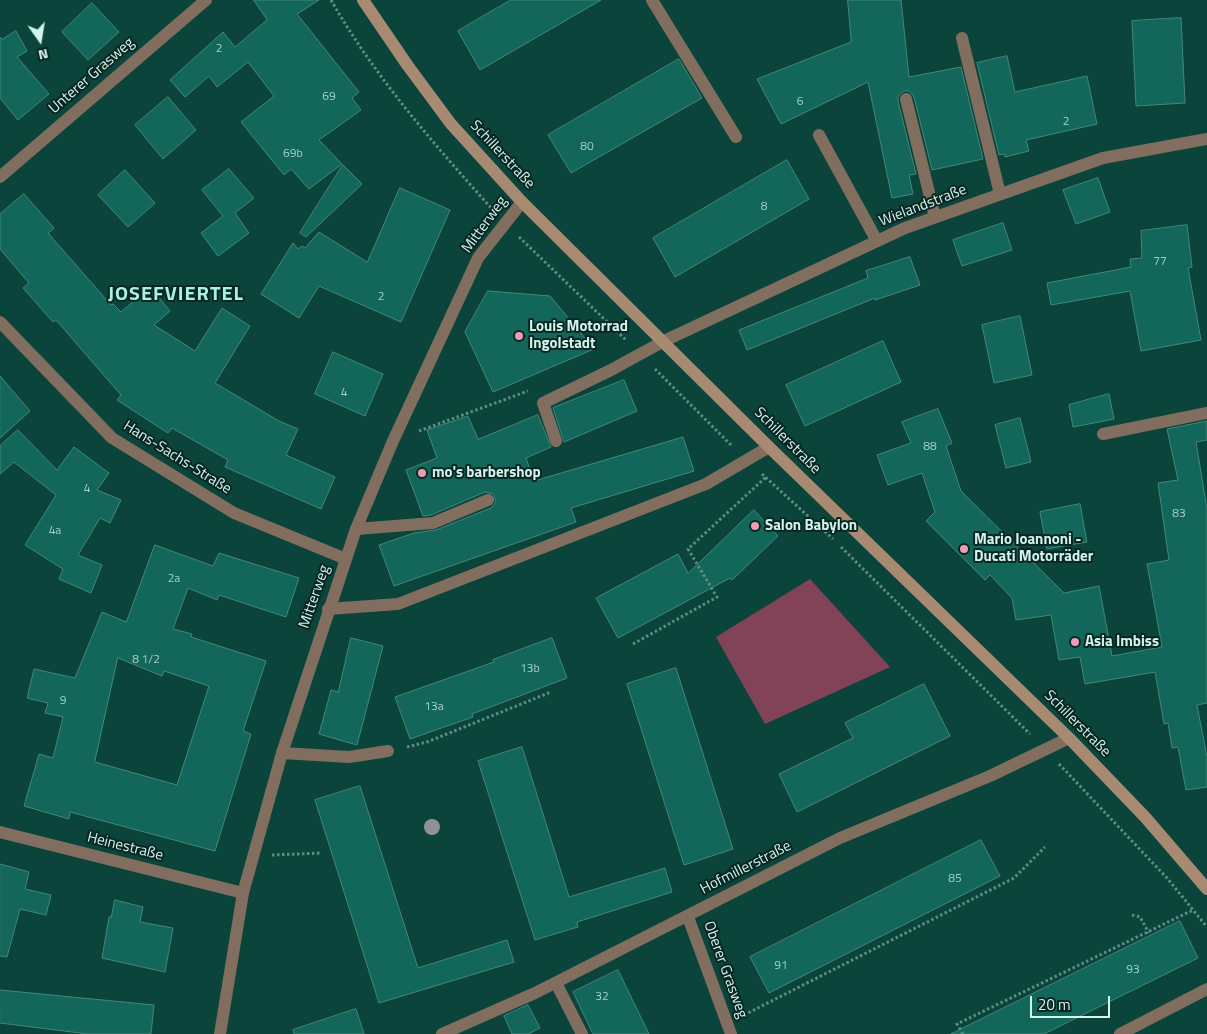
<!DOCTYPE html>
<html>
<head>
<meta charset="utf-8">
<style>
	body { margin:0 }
	#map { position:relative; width:1207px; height:1034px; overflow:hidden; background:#0a443b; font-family:"Titillium Web",sans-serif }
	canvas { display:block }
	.north { position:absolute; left:15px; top:15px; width:50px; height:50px; -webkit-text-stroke:4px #092722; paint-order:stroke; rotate:167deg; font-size:14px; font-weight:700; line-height:20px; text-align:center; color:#d3f4ed }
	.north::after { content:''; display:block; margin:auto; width:18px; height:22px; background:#d3f4ed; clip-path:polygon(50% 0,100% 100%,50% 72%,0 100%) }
	.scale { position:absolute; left:1030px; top:996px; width:80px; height:22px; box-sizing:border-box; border:2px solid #d3f4ed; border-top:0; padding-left:6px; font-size:15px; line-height:18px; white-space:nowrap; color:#d3f4ed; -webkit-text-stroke:4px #092722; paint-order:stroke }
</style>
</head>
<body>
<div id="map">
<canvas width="1207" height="1034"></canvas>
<div class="north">N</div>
<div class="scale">20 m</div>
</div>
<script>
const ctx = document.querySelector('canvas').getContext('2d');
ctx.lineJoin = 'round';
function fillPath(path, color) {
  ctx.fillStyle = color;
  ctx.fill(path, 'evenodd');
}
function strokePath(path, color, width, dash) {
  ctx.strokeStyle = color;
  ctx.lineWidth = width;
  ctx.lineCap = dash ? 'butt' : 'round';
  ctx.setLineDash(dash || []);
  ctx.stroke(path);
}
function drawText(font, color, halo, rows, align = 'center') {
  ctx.font = font + ' "Titillium Web",sans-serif';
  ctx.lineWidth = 4;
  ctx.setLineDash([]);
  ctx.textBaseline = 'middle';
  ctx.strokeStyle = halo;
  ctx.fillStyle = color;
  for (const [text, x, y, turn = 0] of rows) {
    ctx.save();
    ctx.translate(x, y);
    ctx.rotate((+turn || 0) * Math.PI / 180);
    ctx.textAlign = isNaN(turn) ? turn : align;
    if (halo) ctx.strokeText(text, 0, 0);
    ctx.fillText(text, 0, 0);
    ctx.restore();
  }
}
const green = new Path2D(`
	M810,579L890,667L765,724L716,637Z`);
const building = new Path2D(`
	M254,0H319L297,14L359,92L352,98L361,110L319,140L342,164L309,189L291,169L284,175L241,122L274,96L248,62L217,87L209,76L185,97L170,80L223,32L235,47L267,20Z
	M511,0H601L480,70L458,31Z
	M848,0H901L909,77L961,67L983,159L932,170L914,97L909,91H904L898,96V101L916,174L909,175L913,194L892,198L868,82L781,124L757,79L851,42Z
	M92,3L119,32L88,60L62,32Z
	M1181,18L1185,103L1136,106L1132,21Z
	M16,31L27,51L17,57L49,94L18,120L0,98V37L2,39Z
	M1007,56L1015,92L1087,76L1097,124L1026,140L1029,151L1005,157V154L999,155L977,63Z
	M679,59L702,98L571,173L548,135Z
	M168,97L196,130L163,159L135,125Z
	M787,160L809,199L675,277L653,238Z
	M343,165L362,184L306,237L300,233Z
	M229,169L254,198L235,213L249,233L218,256L201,233L223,216L202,190Z
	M125,170L155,203L128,227L98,195Z
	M1098,178L1110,212L1076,224L1063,190Z
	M400,188L450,210L401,322L319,286L299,318L261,294L293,243L298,249L302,246L305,248L319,232L367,262Z
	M24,194L54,228L48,233L111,305L113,304L121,312L150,287L170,311L154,325L195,351L222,308L250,326L215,383L279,421L298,429L286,455L335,477L321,509L225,467L228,460L172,428L168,433L117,400L121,395L56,320L53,322L23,288L29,283L0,249V214Z
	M1003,223L1012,250L962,266L953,240Z
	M1187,225L1192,267L1188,268L1201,340L1141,351L1130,291L1051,305L1047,283L1131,267L1130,259L1142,258L1141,231Z
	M910,257L920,285L875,300V298L747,350L739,330L868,278L866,271Z
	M488,291L550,296L594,349L493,392L465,332Z
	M1020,316L1032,375L994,383L982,325Z
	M883,341L901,382L805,426L786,385Z
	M333,352L383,374L365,416L315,394Z
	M0,376L30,411L0,438Z
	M624,380L637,411L564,442L553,408Z
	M1109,394L1114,419L1073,427L1069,405Z
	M938,409L952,443L946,446L961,491L1064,593L1099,586L1112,656L1162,647L1147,564L1169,560L1158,483L1178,480L1167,429L1207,421V440L1196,442L1207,509V703L1197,705L1207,757V787L1186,790L1178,747L1172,748L1168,723L1164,724L1155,672L1085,684L1080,657L1059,660L1051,615L1016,620L1012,598L990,575L985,580L926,521L935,512L922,473L888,485L877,455L911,443L902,422Z
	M538,415L551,447L526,458L534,481L683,437L694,471L571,508L576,522L394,586L379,545L414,533L436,530L491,508L496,502L493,494L485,492L431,515L423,516L406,470L437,458L427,430L468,416L478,439Z
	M1020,418L1031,462L1006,468L995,425Z
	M18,430L57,470L74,447L109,473L97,490L121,500L110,523L100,518L78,555L102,565L91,593L59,579L63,569L25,545L56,495L14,462L0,474V446Z
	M1080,504L1087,542L1047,549L1040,512Z
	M754,510L778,536L732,580L730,578L618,638L596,598L678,554L688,573Z
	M155,545L213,566L219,553L299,578L286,617L219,595L217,600L188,588L173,629L192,634L191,637L266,661L243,731L251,734L215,851L70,812L69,819L24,806L39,754L53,758L63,717L45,713L48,703L27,698L34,669L75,678L102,612L126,622ZM118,658L162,676L164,671L209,686L177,785L95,762Z
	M351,638L383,646L357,745L319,734L331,690L338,692Z
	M552,638L567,678L472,714L473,717L410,739L395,697L494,662L493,660Z
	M676,668L733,849L684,865L627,684Z
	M924,684L950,736L797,812L779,774L853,738L845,723Z
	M522,747L569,897L665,868L672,892L577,922L578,927L535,940L478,761Z
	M360,786L418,968L507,940L514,962L379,1003L315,800Z
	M981,840L1000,876L769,993L750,957Z
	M0,864L29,872L25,889L51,895L46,915L20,909L7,957L0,956Z
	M115,900L143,907L140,922L173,928L165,972L102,958L109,917H111Z
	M1180,921L1198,958L1044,1034H951Z
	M618,970L649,1034H593L573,992Z
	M0,990L154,1005L151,1034H88L0,1023Z
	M528,1005L540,1028L528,1034H512L504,1016Z
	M356,1009L364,1034H294L293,1030Z`);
const path = new Path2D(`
	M331,0C375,77 433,143 492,209
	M519,237L626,340
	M655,369L732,446
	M419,431L528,391
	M762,474L833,539
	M841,547L1030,734
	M633,644L717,597L688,549L766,477
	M407,747L427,742L551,692
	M1059,764L1167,878L1207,927
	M272,855L322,853
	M1132,915L1140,917L1149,933
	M744,1015L1014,878L1045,847
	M963,1034L957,1024L1193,910`);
const lane = new Path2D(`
	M652,0L736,137
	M962,38L1000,194
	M906,99L935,217
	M819,135L877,241
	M1103,434L1207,413
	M556,441L543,403L611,370L664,341
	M356,529L433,523L488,500
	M328,609L398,604L706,484L769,447
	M282,753L349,757L388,751
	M556,983L582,1034
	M1120,1034L1207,989`);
const street = new Path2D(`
	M0,177L206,0
	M0,322L112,438L234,513L346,559
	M664,341L905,228L1103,158L1207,139
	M0,832L243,893
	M688,917L731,1034
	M220,1034L243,893L282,753L356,529L393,441L478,258L522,202
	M442,1034L535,993L840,838L990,776L1069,738`);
const secondary = new Path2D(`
	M363,0L408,66L451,124L522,202L769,447L1069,738L1145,817L1207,889`);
const trees = [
	[432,827]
];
const markers = [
	[519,336,5,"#f09ab5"],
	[422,473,5,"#f09ab5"],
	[755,526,5,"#f09ab5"],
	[964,549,5,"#f09ab5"],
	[1075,642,5,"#f09ab5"]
];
const numberNames = [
	["2",219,49],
	["69",329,97],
	["6",800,102],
	["2",1066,122],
	["80",587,147],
	["69b",293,154],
	["8",764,207],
	["77",1160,262],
	["2",381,297],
	["4",344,393],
	["88",930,447],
	["4",87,489],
	["83",1179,514],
	["4a",55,531],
	["2a",174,579],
	["8 1/2",146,660],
	["13b",530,669],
	["9",63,701],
	["13a",434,707],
	["85",955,879],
	["91",781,966],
	["93",1133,970],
	["32",602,997]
];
const streetNames = [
	["Unterer Grasweg",92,76,-41],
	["Schillerstraße",502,155,47],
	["Wielandstraße",923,206,-21],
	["Mitterweg",485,225,-54],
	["Schillerstraße",787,441,45],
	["Hans-Sachs-Straße",177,458,32],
	["Mitterweg",315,597,-71],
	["Schillerstraße",1077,724,45],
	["Heinestraße",125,847,14],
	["Hofmillerstraße",746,868,-27],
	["Oberer Grasweg",725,970,70]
];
const poiNames = [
	["Louis Motorrad",529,327],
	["Ingolstadt",529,344],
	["mo's barbershop",432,473],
	["Salon Babylon",765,526],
	["Mario Ioannoni -",974,540],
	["Ducati Motorräder",974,557],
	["Asia Imbiss",1085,642]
];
const districtNames = [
	["JOSEFVIERTEL",176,295]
];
fillPath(green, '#824358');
fillPath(building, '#13665a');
strokePath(building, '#43887b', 1);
strokePath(path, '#5c8c84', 3, [2.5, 2.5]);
strokePath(lane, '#816e5f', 12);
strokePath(street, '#816e5f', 12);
strokePath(secondary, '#a88a72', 12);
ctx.fillStyle = '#8f9194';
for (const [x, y] of trees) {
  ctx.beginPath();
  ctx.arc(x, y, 8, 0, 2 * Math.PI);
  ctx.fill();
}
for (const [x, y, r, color] of markers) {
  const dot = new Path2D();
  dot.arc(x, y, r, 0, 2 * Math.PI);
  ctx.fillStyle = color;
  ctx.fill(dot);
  strokePath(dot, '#092722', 2);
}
drawText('12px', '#a3d0c8', null, numberNames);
drawText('15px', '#d3f4ed', '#092722', streetNames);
drawText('bold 15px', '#d3f4ed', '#092722', poiNames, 'left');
ctx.letterSpacing = '1px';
drawText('bold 20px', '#abf1e2', '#092722', districtNames);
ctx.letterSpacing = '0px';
</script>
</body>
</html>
